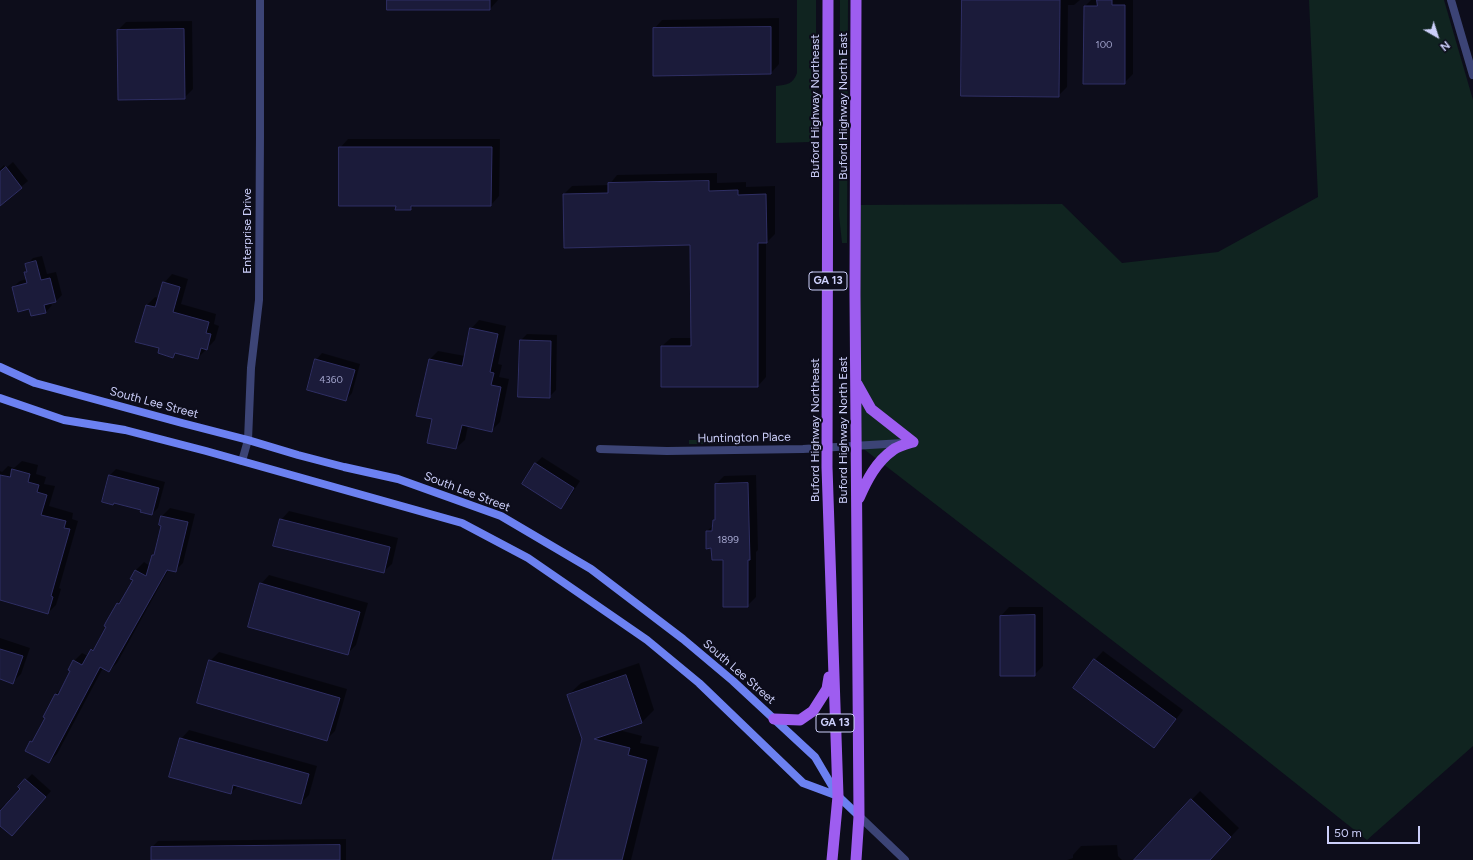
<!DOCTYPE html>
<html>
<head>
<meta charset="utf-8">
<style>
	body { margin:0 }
	#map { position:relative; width:1473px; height:860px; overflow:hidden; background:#0d0d1b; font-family:Figtree,sans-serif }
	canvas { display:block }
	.north { position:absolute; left:1417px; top:16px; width:40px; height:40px; -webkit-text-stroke:3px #0d0d1b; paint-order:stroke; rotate:141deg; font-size:11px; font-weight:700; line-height:16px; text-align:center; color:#cccffa }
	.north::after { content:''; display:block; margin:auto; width:14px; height:18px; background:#cccffa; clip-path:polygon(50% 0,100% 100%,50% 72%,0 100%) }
	.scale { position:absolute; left:1327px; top:826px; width:93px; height:18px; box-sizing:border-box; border:2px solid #cccffa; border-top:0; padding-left:5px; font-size:12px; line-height:14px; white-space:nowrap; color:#cccffa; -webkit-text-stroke:3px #0d0d1b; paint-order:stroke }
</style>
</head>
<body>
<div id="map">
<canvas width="1473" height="860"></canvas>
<div class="north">N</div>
<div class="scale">50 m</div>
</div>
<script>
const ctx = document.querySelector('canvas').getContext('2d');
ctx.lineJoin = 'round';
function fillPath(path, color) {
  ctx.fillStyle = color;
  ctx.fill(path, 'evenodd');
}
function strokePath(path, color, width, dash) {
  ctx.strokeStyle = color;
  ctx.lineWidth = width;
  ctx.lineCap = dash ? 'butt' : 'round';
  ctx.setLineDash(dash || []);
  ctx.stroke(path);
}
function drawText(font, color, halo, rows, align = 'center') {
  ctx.font = font + ' Figtree,sans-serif';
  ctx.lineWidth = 4;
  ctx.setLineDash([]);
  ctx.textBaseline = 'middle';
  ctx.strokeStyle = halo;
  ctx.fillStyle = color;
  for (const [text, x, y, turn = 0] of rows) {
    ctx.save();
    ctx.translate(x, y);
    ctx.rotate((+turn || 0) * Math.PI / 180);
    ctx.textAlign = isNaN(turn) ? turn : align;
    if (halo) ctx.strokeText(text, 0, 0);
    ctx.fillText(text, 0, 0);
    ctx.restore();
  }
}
const green = new Path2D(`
	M797,0H816V136L813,141L810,142L776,143V86C787,85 793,84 797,73Z
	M840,0H848L847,243H842L839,215Z
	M1309,0H1444L1473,100V746L1367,840L1230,731L852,440L854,205L1062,204L1122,263L1218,252L1318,197Z
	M689,440H730L729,444H689Z`);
const shadow = new Path2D(`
	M388,0H498L490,9Z
	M963,0H1080L1074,5H1068L1067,87L1058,96Z
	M1091,0H1133V74L1124,83H1084L1085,6Z
	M779,18V64L771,73L654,29L662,20Z
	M192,21L193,89L184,98L118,30L126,22Z
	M348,139H500L499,196L491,205H415L411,209L340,148Z
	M13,162L28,181L0,204V169L4,165L6,168Z
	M717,173V183L746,182V187L775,186V234L766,243V377L758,386L662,346L671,338H692L691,244L564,194L572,186L609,185L617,175Z
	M42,256L47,274L56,272L62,295L55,302L51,303L52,305L46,312L32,315L30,308L13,287L20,281L27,279L25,273L28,270L26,265L33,258Z
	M172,274L188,279L181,304L216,314L214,324L219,326L215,340L198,358L178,352L173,357L160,348L147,305L155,297L159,298L164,283Z
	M479,320L506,326L498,364L502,365L499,377L509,379L500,422L491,431L468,426L465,440L456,448L433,418L430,359L438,351L465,356L471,329Z
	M527,334L557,335L556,390L549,397L521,340Z
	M322,353L360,364L352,393L346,400L316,360Z
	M542,457L580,481L567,501L561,507L523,484L536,463Z
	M22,461L38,465L36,474L46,477L44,484L55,486L49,506L73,513L72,519L78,521L59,588L61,589L56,605L48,613L0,599V471L2,472L8,466L14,468Z
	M116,469L165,482L158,508L152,514L142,509L110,475Z
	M756,475L758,550L756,552V597L747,606L724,559L712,547L707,531L714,525V520L716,518V484L724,476Z
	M170,508L195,514L183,563L175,571L169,569L117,663L109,671L103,668L57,754L49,762L31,742L37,736L56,694L62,688L72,671L70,670L74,661L82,653L88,656L98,644L108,626L117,604L125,596L134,580L131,578L136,570L144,562L150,566L153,555L156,552L162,525H160L162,516Z
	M289,511L398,538L392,564L383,572L281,520Z
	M269,575L368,603L356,645L347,654L261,584Z
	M1009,607H1043V666L1034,675H1001V616Z
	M0,638L30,648L21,674L13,682L0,678Z
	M1103,651L1183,710L1162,738L1154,747L1074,688L1095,660Z
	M219,652L347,689L335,731L327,739L210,661Z
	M639,663L654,710L642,722L619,730L642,736L640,743L659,747L631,860H553L583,739L568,695L581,683Z
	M189,730L317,766L309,795L301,803L238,786L231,793L181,739Z
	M32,774L51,791L18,828L0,825V809L5,804L6,806L21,789L26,780Z
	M1200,791L1239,828L1209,860H1135Z
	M346,839V860H152V847L158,841Z
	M1117,845L1118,856L1122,860H1067L1073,858V855L1081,846Z`);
const building = new Path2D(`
	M387,0H490V10H387Z
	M962,0H1060L1059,97L961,96Z
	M1097,0H1112V5H1125V84H1083L1084,6H1097Z
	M771,27V74L653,76V28Z
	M184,29L185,99L118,100L117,30Z
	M339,147H492L491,206H411V210H395L396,206H339Z
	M6,167L22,188L0,206V172Z
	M709,181V191L738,190V195L766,194L767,243H758V387H661V346H691L690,245L564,248L563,194L608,193V183Z
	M36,261L41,280L50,278L56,302L44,305L46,313L31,316L29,309L18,312L12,287L27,283L24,272H27L25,264Z
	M163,282L180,287L173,312L209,322L206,333L211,334L207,350L201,348L198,359L175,353L173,358L158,353L159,348L135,342L146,305L155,307Z
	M470,328L498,334L490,372L494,373L491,385L501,387L492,432L462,425L456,449L427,443L432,419L416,416L429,359L462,366Z
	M520,340L551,341L550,398L518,397Z
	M315,359L355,370L346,401L307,390Z
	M535,463L574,488L561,509L522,484Z
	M12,469L30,474L28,482L39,485L37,492L47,495L41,515L66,521L64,528L70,529L51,596L53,597L48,614L0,600V475L10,477Z
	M109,475L159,488L152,515L140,512L141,510L114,503L113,505L102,502Z
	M748,483L750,560H748V607H723V560H712L711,548L706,549V531H712L713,520H715V484Z
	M161,516L188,522L176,572L167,570L109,672L100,667L49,763L25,751L30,741L32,742L45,718L43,717L55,694L58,695L70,671L68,670L73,660L82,665L91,649L93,651L106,627L104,626L106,622L117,603L119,604L133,580L130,579L135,570L146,576L152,555H154L161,526L159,525Z
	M280,519L390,547L384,573L273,546Z
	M260,583L360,612L348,655L248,627Z
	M1035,615V676H1000V616Z
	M0,649L23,656L13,684L0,679Z
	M1094,659L1176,719L1154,748L1073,688Z
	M209,660L340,698L327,741L197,703Z
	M626,675L642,723L594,739L630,748L628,755L647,760L622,860H552L582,739L567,695Z
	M180,738L309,774L301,804L233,785L231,794L169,777Z
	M25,779L46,797L12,836L0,826V811L20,789L18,787Z
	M1191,799L1231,837L1210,860H1134Z
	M340,845V860H151V847Z`);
const minor = new Path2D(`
	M1451,0L1473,75
	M600,449L667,451L803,449L903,443
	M242,461L248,440L251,368L259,300L260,136V0`);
const tertiary = new Path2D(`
	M859,816L905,860`);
const secondary = new Path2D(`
	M0,367L35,383L182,423L248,440L298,455L344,467L398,479L501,516L591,569L683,639L733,681L815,757L838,796L859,816
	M0,398L64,420L125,430L206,451L462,523L528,558L647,640L699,683L803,783L838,796`);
const primary = new Path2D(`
	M828,0L827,467L838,796L832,860
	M856,0L855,294L859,816L856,860
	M857,384L871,409L913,442
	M859,498C867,480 876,462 893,450C898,446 906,444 913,442
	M774,719L800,720L813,711L827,689L829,677`);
const numberNames = [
	["100",1104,45],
	["4360",331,380],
	["1899",728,540]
];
const shields = [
	[828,281,38],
	[835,723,38]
];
const shieldNames = [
	["GA 13",828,281],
	["GA 13",835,723]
];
const streetNames = [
	["Buford Highway Northeast",815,106,-90],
	["Buford Highway North East",843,106,-90],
	["Enterprise Drive",247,231,-90],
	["South Lee Street",154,403,15],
	["Buford Highway Northeast",815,430,-90],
	["Buford Highway North East",843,430,-90],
	["Huntington Place",744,438,-1],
	["South Lee Street",467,492,21],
	["South Lee Street",739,672,41]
];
fillPath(green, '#102420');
fillPath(shadow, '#0007');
fillPath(building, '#1b1b3a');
strokePath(building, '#2f2f64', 1);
strokePath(minor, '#3c4476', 8);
strokePath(tertiary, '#3c4476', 8);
strokePath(secondary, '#6c81f1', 8);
strokePath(primary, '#9e5df0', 11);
drawText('10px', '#a0a2ca', null, numberNames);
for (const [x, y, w] of shields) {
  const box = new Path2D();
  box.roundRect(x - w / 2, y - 9, w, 18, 3);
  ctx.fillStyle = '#0d0d1b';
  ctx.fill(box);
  strokePath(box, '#cccffa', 1);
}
drawText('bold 11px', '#cccffa', null, shieldNames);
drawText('12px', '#cccffa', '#0d0d1b', streetNames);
</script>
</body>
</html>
